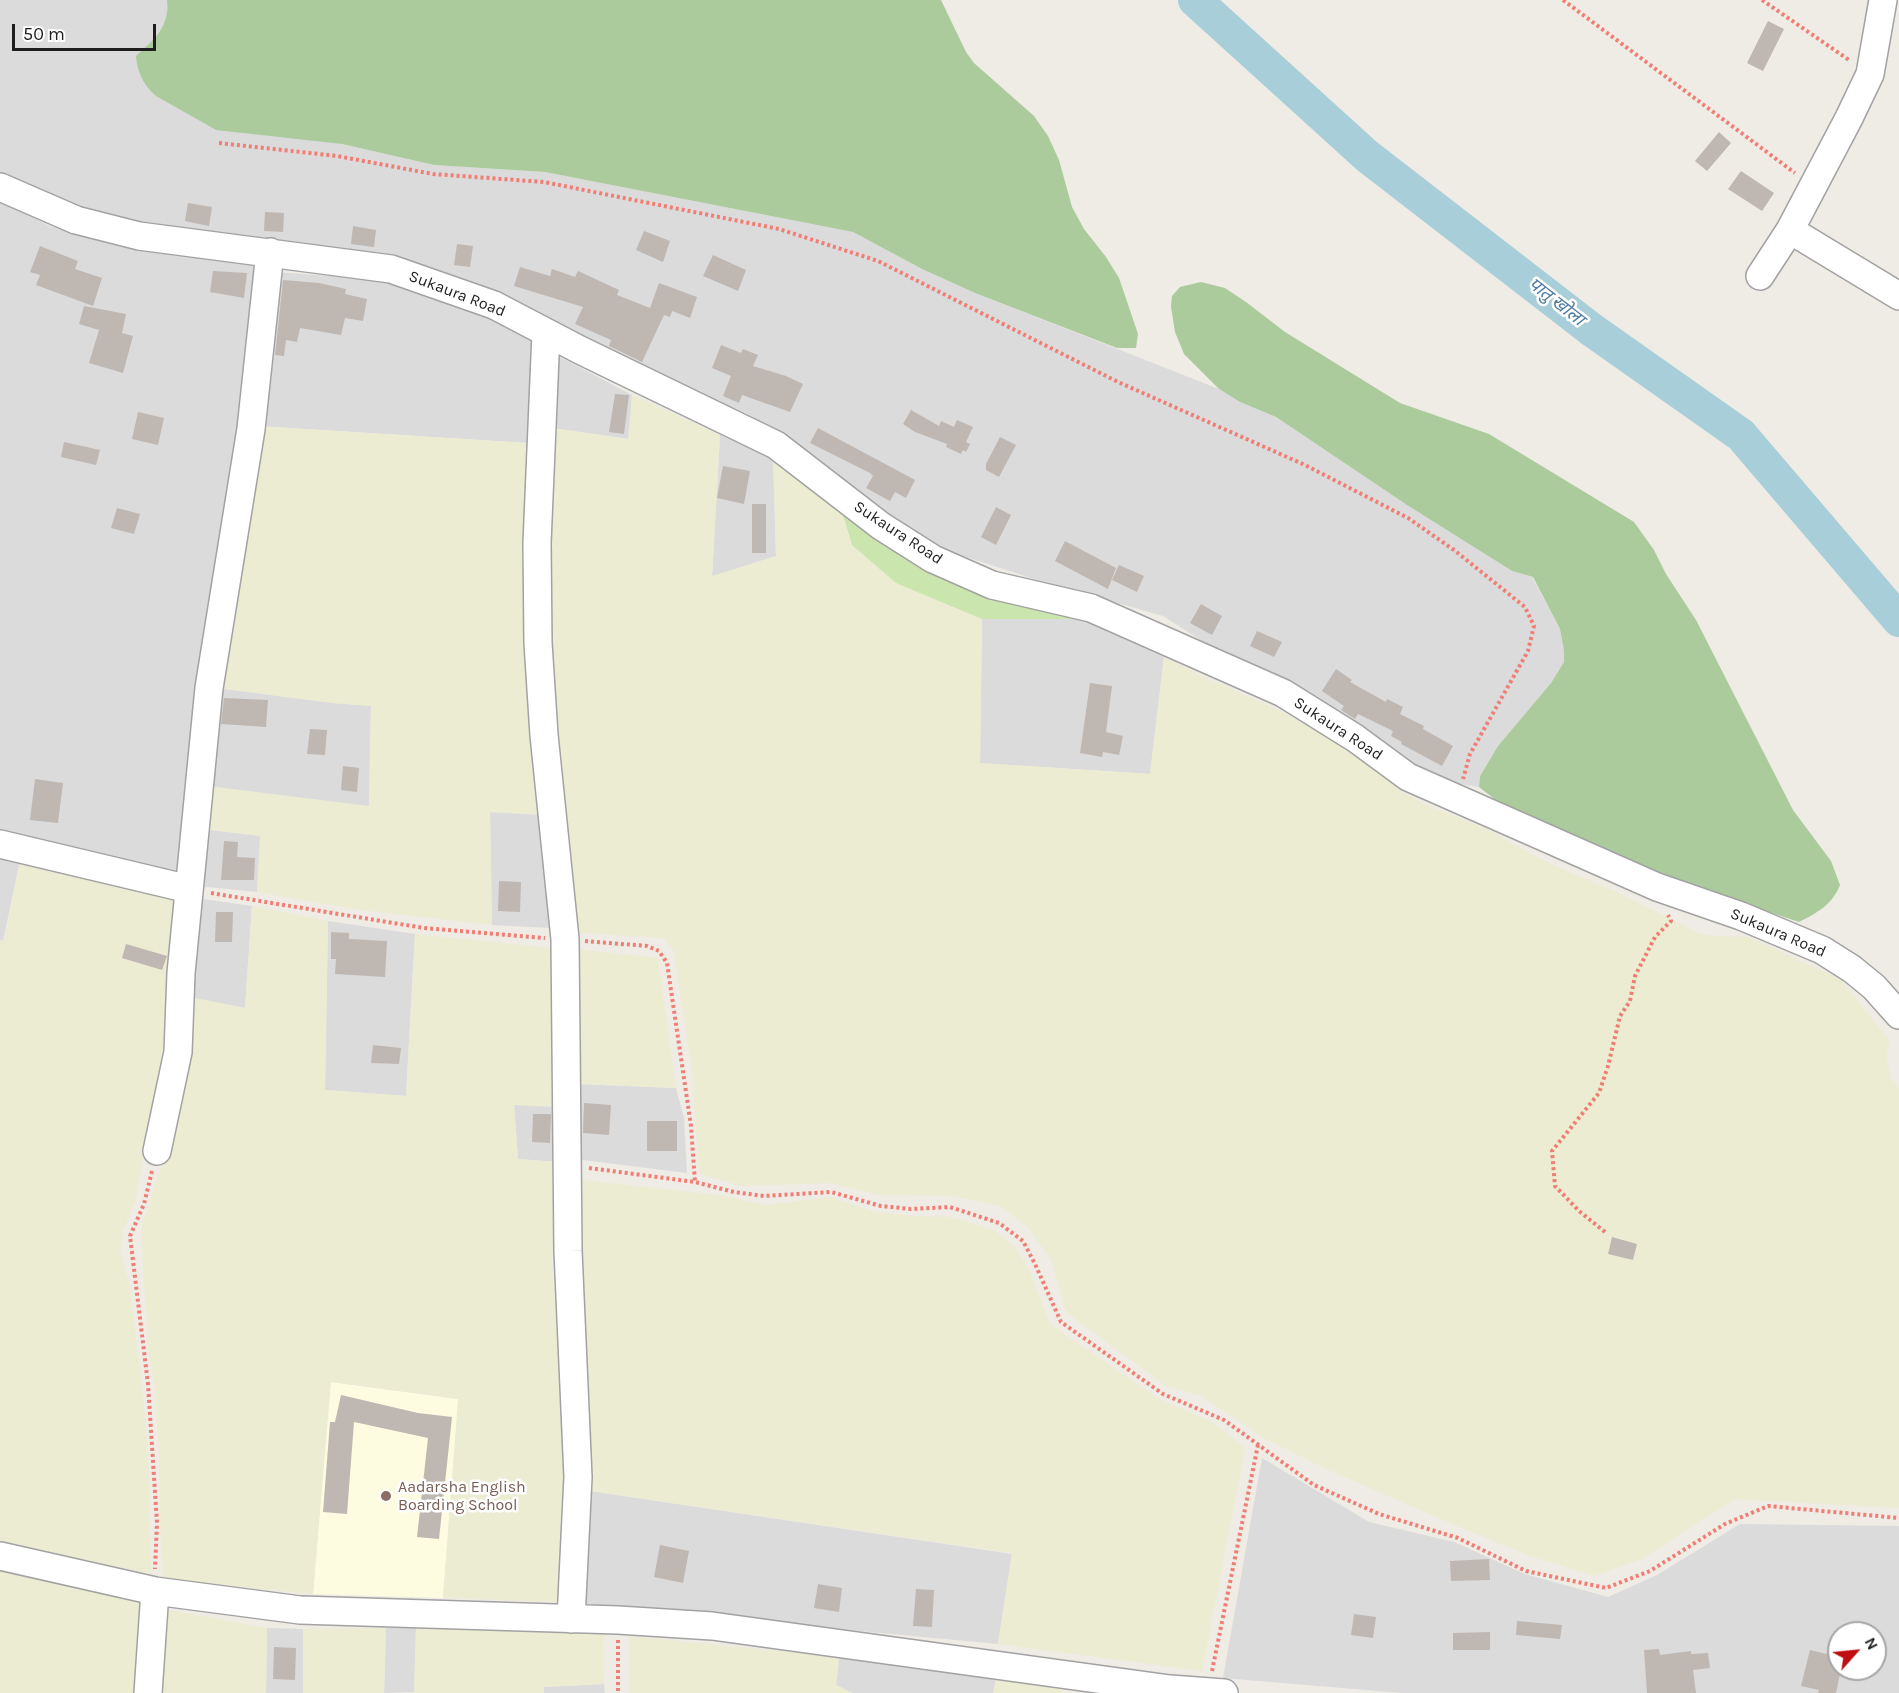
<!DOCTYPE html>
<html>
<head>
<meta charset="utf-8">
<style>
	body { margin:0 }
	#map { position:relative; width:1899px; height:1693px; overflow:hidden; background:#efebe5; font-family:Karla,sans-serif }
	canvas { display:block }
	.north { position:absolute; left:1827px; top:1621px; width:60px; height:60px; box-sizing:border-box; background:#fff; border:2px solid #a5a5a5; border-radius:50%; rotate:63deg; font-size:16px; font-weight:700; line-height:24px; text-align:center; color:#1e1e1e }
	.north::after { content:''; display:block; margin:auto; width:21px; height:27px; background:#bf0e12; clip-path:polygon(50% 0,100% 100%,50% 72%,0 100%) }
	.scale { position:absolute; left:12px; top:24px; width:144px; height:27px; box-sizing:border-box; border:3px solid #1e1e1e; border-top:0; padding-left:8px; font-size:18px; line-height:21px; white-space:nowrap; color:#1e1e1e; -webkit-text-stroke:4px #fff; paint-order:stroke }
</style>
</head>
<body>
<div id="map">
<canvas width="1899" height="1693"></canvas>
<div class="north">N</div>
<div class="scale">50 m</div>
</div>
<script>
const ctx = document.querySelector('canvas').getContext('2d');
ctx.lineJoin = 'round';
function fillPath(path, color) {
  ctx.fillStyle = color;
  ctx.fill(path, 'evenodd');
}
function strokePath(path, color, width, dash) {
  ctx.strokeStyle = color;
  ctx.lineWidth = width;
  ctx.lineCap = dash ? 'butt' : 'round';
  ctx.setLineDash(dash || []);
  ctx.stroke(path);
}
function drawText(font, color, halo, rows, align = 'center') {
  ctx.font = font + ' Karla,"Noto Sans Devanagari",sans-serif';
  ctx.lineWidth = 5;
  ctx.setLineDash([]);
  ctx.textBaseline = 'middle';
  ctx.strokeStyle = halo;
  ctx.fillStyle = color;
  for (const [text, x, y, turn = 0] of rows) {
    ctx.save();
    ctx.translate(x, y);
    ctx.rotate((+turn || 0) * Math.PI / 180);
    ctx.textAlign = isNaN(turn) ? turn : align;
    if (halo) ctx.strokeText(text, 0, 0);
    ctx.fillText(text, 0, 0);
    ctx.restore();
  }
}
const residential = new Path2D(`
	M0,0H167V20L153,40L136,56L342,144L434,165L545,172L853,232L922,269L975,293L1219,389L1240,402L1276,417L1407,505L1512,571L1532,577L1560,629L1564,651V662L1551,683L1498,746L1480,776L1479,787L1447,782L1410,768L1366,730L1296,684L1218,651L1163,616L1037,580L951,552L887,516L782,433L744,412L650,374L501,293L397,260L177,232L78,210L0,174Z
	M0,202L50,226L114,244L258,265L180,881L0,835Z
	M275,272L385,280L487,316L536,339L528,443L257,426Z
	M552,353L632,395L629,439L552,428Z
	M720,435L773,458L776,556L712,577Z
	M982,619H1080L1164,657L1150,774L980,763Z
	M217,688L333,703L371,706L369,807L207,786Z
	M490,812L544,815L550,928L492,925Z
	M203,829L261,836L257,892L197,886Z
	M0,851L21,856L3,941L0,940Z
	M196,898L252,906L245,1008L189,997Z
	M328,921L415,934L406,1096L325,1090Z
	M577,1084L676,1088L684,1118L687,1173L575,1159Z
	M514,1104L557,1107V1162L518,1159Z
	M1262,1458L1369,1522L1454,1542L1525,1574L1608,1597L1657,1575L1740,1524L1899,1526V1693H1402L1223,1678ZM1839,1633H1875V1669H1839Z
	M590,1491L1012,1554L998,1644L583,1605Z
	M267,1628L303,1629V1693H266Z
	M386,1628H416L414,1692L384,1693Z
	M839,1657L919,1667L996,1680L993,1693H852L836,1685Z
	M604,1684L605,1693H544L543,1687Z`);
const education = new Path2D(`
	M330,1382L459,1399L443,1598L313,1594Z`);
const farmland = new Path2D(`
	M632,395L720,435L712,576L776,556L773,458L841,508L852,545L896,583L982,619L980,763L1150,774L1164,657L1203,677L1270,706L1333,738L1374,765L1400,791L1430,807L1480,826L1546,862L1619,893L1703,935L1748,937L1840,979L1890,1041L1886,1056L1891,1079L1899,1088V1508L1735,1499L1642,1559L1594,1576L1530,1556L1452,1524L1324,1468L1264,1438L1201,1396L1166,1386L1066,1312L1051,1260L1029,1228L1000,1206L953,1196L879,1195L831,1183L741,1186L699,1173L691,1063L673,949L663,938L578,933L549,645L552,548V428L628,439Z
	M257,426L528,443L529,718L544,815L490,812L492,925L361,910L257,892L260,836L203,829L207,786L369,806L371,706L333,703L217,688Z
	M21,856L178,899L165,1044L135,1202L123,1231L120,1252L129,1283L142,1384L148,1456L151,1574L0,1542V940L4,941Z
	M252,906L328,921L325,1090L406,1096L415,934L554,948L557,1107L514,1105L518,1159L557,1162L552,1268L564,1412L567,1476L563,1602L443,1598L458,1399L331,1382L313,1594L163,1579L160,1524L159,1450L155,1391L148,1348L141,1229L170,1137L189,997L245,1008Z
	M575,949L658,958L676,1088L577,1084Z
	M581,1180L719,1195L765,1205L831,1197L875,1212L911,1216L952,1217L995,1231L1014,1246L1028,1267L1050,1324L1159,1399L1212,1422L1245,1448L1202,1671L998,1644L1012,1553L590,1491Z
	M0,1571L144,1602L140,1693H0Z
	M163,1609L267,1628L266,1693H159Z
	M386,1628L384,1693H303V1629Z
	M416,1628L603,1632L604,1684L544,1687V1693H402L414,1692Z
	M629,1636L839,1657L836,1685L852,1693H629Z
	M996,1680L1059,1687L1063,1693H993Z`);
const grass = new Path2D(`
	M841,508L1080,619H982L896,583L852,545Z`);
const forest = new Path2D(`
	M167,0H941L966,52L974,63L1034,116L1048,136L1059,160L1072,207L1084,229L1106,257L1119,278L1138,334L1136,348H1117L975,293L922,269L853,232L545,172L434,165L342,144L216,130L156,96C144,86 137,72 136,56C154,39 170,27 167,0Z
	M1201,282L1225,288L1246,302L1285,332L1400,403L1489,434L1634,522L1654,550L1666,574L1696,620L1793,810L1831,861L1840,885C1832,905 1817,913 1799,922L1658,875L1510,811L1479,787L1480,776L1498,746L1551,683L1564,662V651L1560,629L1533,577L1512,571L1407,505L1276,417L1240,402L1219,389L1184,354L1175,332L1171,307L1172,296L1180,287Z`);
const river = new Path2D(`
	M1195,0L1367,156L1592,330L1741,435L1899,620`);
const building = new Path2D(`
	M1768,21L1784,29L1763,71L1747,63Z
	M1719,132L1731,143L1707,171L1695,161Z
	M1741,171L1774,193L1762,211L1728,189Z
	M188,203L212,207L209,226L185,221Z
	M265,212L284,213L283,232L264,231Z
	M353,226L376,230L374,247L351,244Z
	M644,231L670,241L663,262L636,250Z
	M457,244L473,246L470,267L454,265Z
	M40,246L78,261L75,269L102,278L93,306L36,285L40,275L30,272Z
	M713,255L746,270L738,291L703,276Z
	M520,267L550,276L552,269L575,277L578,271L619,290L617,295L650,308L659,283L697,297L690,318L672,311L670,317L664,315L642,362L609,346L611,340L575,324L583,307L514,286Z
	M213,271L247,273L244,298L210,292Z
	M283,280L319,283L346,289L345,294L367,299L363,321L345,318L341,335L300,328L297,342L286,340L284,356L275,355Z
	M84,306L126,314L122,333L133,336L123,373L89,363L99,330L79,324Z
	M721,345L741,353L743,349L758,355L753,366L786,376L803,384L790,412L742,395L739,403L723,396L731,376L712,368Z
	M615,394L629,395L624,434L609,432Z
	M911,410L939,426L941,421L954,427L957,420L973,427L966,442L970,444L966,452L963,450L961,454L946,447L947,444L915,432L903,424Z
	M138,412L164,418L158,445L132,439Z
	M818,428L915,480L906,498L895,492L890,501L866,488L873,476L870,473L810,443Z
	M1000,437L1016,445L999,477L986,470V464Z
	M64,442L100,450L96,465L61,457Z
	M723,466L750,471L744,504L717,498Z
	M752,504H766V553H752Z
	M996,507L1011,515L996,545L981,537Z
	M117,508L140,514L134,534L111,528Z
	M1065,541L1116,568L1108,589L1055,561Z
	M1119,565L1144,576L1137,592L1112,580Z
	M1201,604L1222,616L1212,635L1190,623Z
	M1257,631L1282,642L1274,657L1250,646Z
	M1336,669L1352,680L1350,682L1386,702L1387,699L1403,707L1400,714L1424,726L1423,729L1453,746L1442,766L1401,744L1402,742L1391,736L1393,731L1358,714L1355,719L1341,710L1344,706L1322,691Z
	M1090,683L1112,686L1106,732L1123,736L1119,755L1103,752L1102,757L1080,753Z
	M224,698L268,700L266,727L221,724Z
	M310,729L327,730L325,755L307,754Z
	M343,766L359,768L357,792L341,790Z
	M35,779L63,783L58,823L30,820Z
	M224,841L238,842L237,857L255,858L254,880H221Z
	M499,881L521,882L520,912L498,911Z
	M216,912H233L232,942H215Z
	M331,932L349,933V939L387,941L385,977L335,974L336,959H331Z
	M126,944L167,956L162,970L122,958Z
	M373,1045L401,1048L399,1064L371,1063Z
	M584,1103L611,1105L609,1135L583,1133Z
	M533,1114H551L550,1143L532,1142Z
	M647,1121H677V1151H647Z
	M1612,1237L1637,1244L1633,1260L1608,1254Z
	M341,1395L418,1413L452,1417L439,1539L417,1537L428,1438L354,1422L347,1514L323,1512L330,1422H335Z
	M660,1545L689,1551L683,1583L654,1577Z
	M1489,1559L1490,1580L1451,1581L1450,1561Z
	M818,1584L842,1588L839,1612L814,1608Z
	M916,1589L934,1590L932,1627L913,1626Z
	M1354,1614L1376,1617L1373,1638L1351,1635Z
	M1517,1621L1562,1625L1560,1639L1516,1635Z
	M1490,1632V1650H1453V1633Z
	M274,1647L296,1648L295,1680L273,1679Z
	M1659,1649L1660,1655L1691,1651V1654L1708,1653L1710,1668L1693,1670L1696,1693H1647L1644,1650Z
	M1810,1650L1839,1657V1669H1841L1836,1693H1818L1819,1690L1801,1686Z`);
const path = new Path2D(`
	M1563,0L1795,173
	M1762,0L1849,60
	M219,143L337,156L433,174L544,182L779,229L878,261L1118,382L1305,465L1408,518L1454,550L1525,607L1534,626L1528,651L1470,754L1463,779
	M211,893L424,928L545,938
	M585,941L647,946L659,951L667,963L691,1126L695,1182
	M589,1168L695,1182L734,1192L764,1196L831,1192L881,1206L911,1209L950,1207L999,1223L1023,1241L1035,1264L1061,1322L1163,1394L1224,1420L1314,1485L1379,1514L1458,1538L1526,1571L1606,1588L1650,1571L1725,1524L1768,1506L1899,1518
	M152,1171L144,1204L130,1236L148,1384L157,1523L155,1569
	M1605,1232L1579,1211L1555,1186L1552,1151L1599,1093L1608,1066L1620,1016L1630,1001L1635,976L1655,937L1671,921L1668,915
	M618,1640V1693
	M1212,1671L1258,1445`);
const minor = new Path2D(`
	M0,187L76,220L139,236L391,269L494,305L580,350L776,445L881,526L933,559L992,585L1091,608L1283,693L1355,738L1408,777L1657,887L1741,916L1822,950L1852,969L1874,987L1899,1015
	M1790,230L1899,296
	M1760,276L1790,230L1849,118L1870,74L1883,0
	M546,333L537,543L538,643L544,735L565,939L568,1251L578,1477L571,1619
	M0,844L189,889
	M157,1151L178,1052L181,973L209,688L251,429L270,252
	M0,1556L155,1591L300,1610L618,1620L712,1626L1170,1689L1224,1693
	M148,1693L155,1591`);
const markers = [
	[386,1496,6,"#8d6e63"]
];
const streetNames = [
	["Sukaura Road",457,294,21],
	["Sukaura Road",898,533,33],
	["Sukaura Road",1338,729,33],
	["Sukaura Road",1778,933,23]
];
const educationNames = [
	["Aadarsha English",398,1487],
	["Boarding School",398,1505]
];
const waterNames = [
	["पातु खोला",1556,302,38]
];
fillPath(residential, '#dcdbdb');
fillPath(education, '#fdfce0');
fillPath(farmland, '#ebecd2');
fillPath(grass, '#cbe5ae');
fillPath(forest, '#abcb9d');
strokePath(river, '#a8cfd9', 34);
fillPath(building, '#bfb7b2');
strokePath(minor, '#a2a2a2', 30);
strokePath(path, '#f07e75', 4, [3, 3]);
strokePath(minor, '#fff', 27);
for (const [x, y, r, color] of markers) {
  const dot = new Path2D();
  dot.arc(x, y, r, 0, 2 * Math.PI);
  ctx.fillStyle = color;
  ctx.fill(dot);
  strokePath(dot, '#fff', 2);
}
drawText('16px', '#1e1e1e', '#fff', streetNames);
drawText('16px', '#785e54', '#fff', educationNames, 'left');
drawText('italic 18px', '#4e7aa0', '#fff', waterNames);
</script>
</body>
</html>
